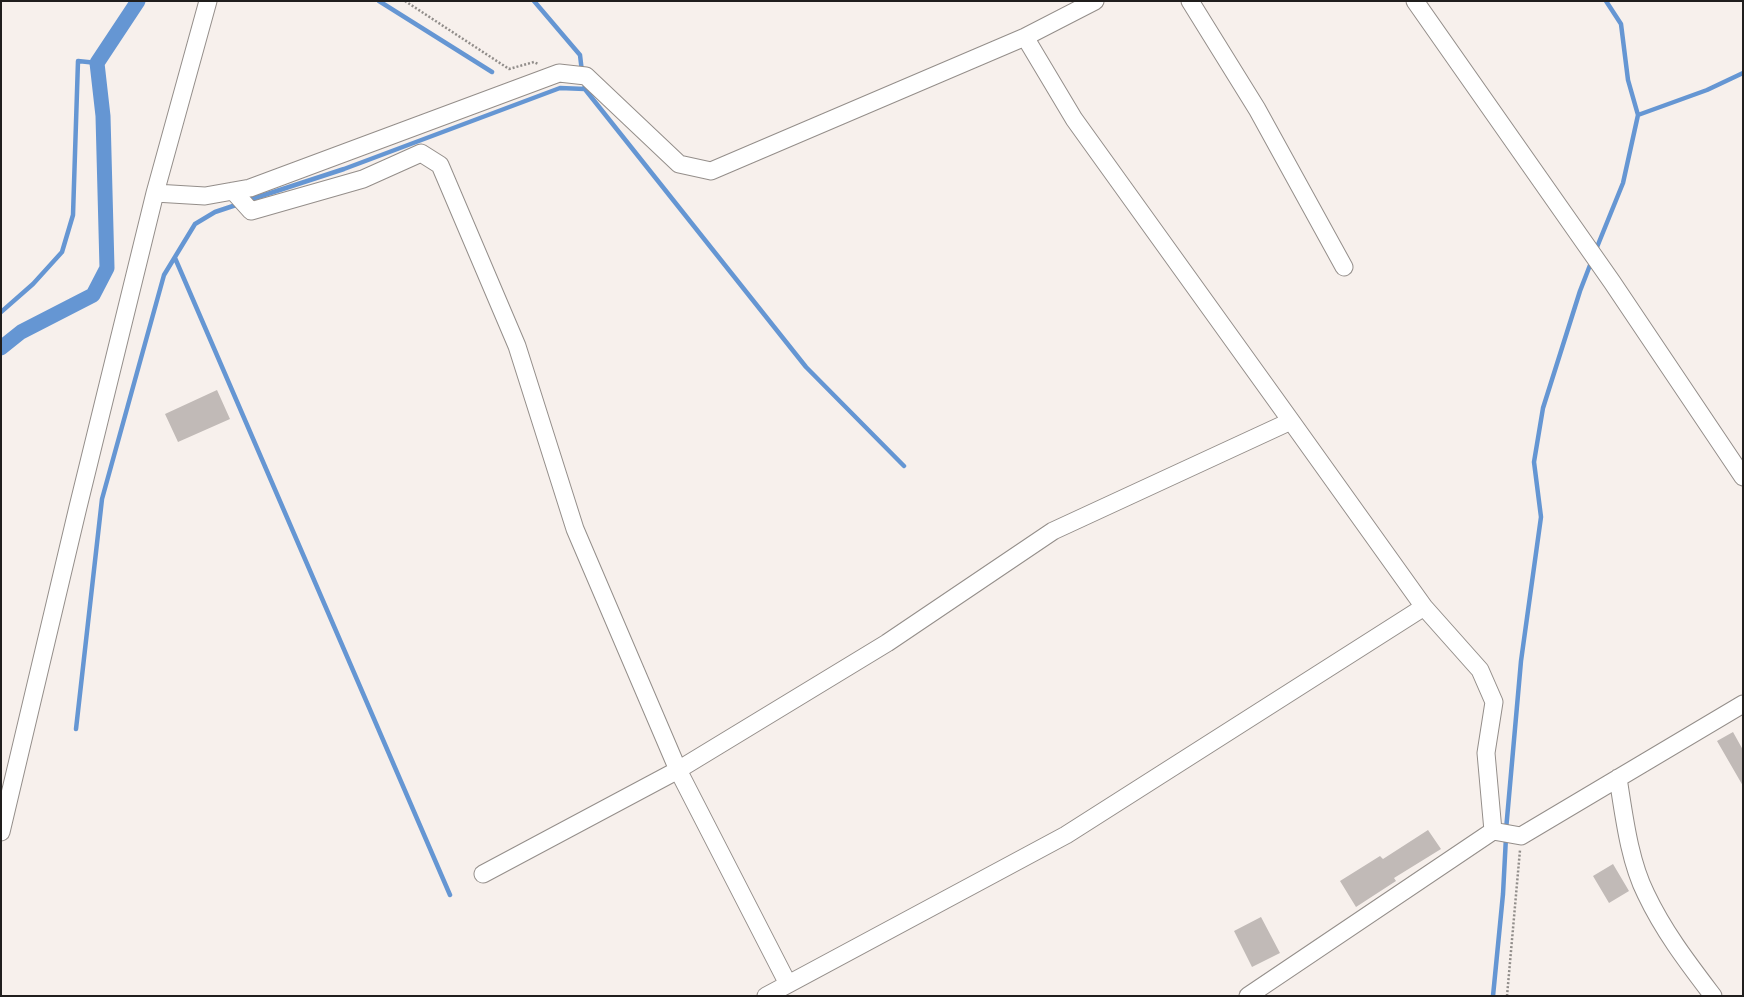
<!DOCTYPE html>
<html>
<head>
<meta charset="utf-8">
<style>
	body { margin:0 }
	#map { position:relative; width:1744px; height:997px; overflow:hidden; background:#f7f0ec; font-family:Overpass,sans-serif }
	canvas { display:block }
	.frame { position:absolute; inset:0; border:2px solid #201e1d; pointer-events:none }
</style>
</head>
<body>
<div id="map">
<canvas width="1744" height="997"></canvas>
<div class="frame"></div>
</div>
<script>
const ctx = document.querySelector('canvas').getContext('2d');
ctx.lineJoin = 'round';
function strokePath(path, color, width, dash) {
  ctx.strokeStyle = color;
  ctx.lineWidth = width;
  ctx.lineCap = dash ? 'butt' : 'round';
  ctx.setLineDash(dash || []);
  ctx.stroke(path);
}
function fillPath(path, color) {
  ctx.fillStyle = color;
  ctx.fill(path, 'evenodd');
}
const stream = new Path2D(`
	M379,1L492,72
	M534,1L580,55L582,72
	M584,88L806,367L904,466
	M1638,115L1707,90L1743,73
	M246,201L344,169L560,88L585,89
	M1595,252L1623,183L1638,115L1628,80L1621,24L1606,1
	M175,258L450,895
	M1,312L33,284L62,252L73,215L78,61L97,63
	M76,729L102,499L164,275L195,224L215,212L239,204
	M1506,830L1521,661L1541,517L1534,462L1543,408L1580,291L1592,260
	M1493,996L1503,894L1506,837`);
const canal = new Path2D(`
	M1,348L21,332L93,295L107,268L103,116L97,63L138,1`);
const building = new Path2D(`
	M217,390L230,419L178,442L165,414Z
	M1733,732L1743,750V786L1717,741Z
	M1428,830L1441,849L1394,878L1396,881L1356,907L1340,881L1380,856L1383,859Z
	M1613,864L1629,891L1609,903L1593,876Z
	M1261,917L1280,953L1252,967L1234,931Z`);
const path = new Path2D(`
	M405,1L509,69L534,62L538,64
	M1507,996L1520,850`);
const minor = new Path2D(`
	M1190,1L1257,109L1344,267
	M1415,1L1612,282L1743,477
	M1025,37L1074,119L1291,421L1424,607L1480,670L1494,702L1486,753L1493,831
	M233,191L251,211L363,179L421,153L440,165L517,346L575,529L678,770L788,984
	M155,193L205,196L250,188L559,73L586,76L679,164L711,171L1025,37L1095,1
	M1618,778C1624,815 1629,860 1646,894C1664,932 1688,963 1713,996
	M1,832L78,507L155,193L208,1
	M483,874L678,770L887,643L1053,531L1291,421
	M766,996L1066,835L1424,607
	M1248,996L1493,831L1521,836L1743,704`);
strokePath(stream, '#6596d3', 4.5);
strokePath(canal, '#6596d3', 15);
fillPath(building, '#c1bab7');
strokePath(minor, '#948e8a', 19);
strokePath(path, '#918d8a', 2.5, [2, 2]);
strokePath(minor, '#fff', 17);
</script>
</body>
</html>
